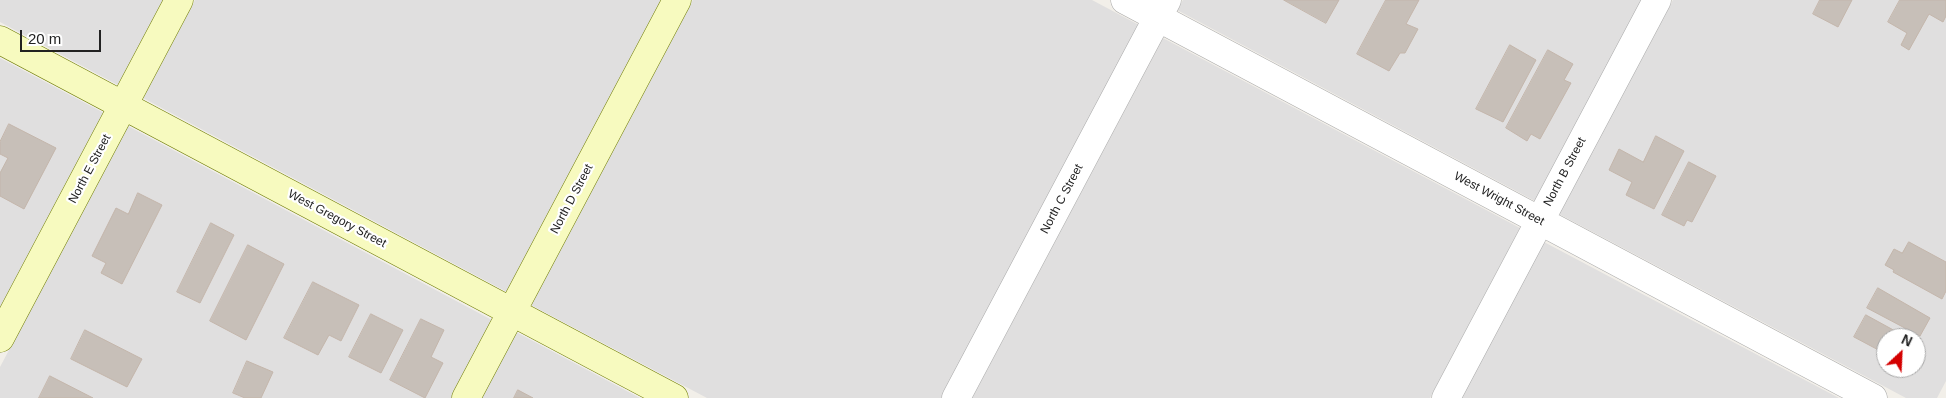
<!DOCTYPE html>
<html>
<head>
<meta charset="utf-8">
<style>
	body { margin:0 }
	#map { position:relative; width:1946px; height:398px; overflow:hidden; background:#f2efe9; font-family:Helvetica,sans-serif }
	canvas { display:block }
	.north { position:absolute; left:1876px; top:328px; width:50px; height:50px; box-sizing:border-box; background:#fff; border:1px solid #a7a7a7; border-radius:50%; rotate:25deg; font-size:14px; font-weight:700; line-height:20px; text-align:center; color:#222 }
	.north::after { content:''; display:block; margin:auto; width:18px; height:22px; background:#d40000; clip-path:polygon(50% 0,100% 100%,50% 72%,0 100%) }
	.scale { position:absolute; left:20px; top:30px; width:81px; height:22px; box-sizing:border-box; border:2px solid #222; border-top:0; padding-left:6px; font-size:15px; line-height:18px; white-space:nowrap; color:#222; -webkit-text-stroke:4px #fff; paint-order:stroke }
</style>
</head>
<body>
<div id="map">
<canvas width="1946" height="398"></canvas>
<div class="north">N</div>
<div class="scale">20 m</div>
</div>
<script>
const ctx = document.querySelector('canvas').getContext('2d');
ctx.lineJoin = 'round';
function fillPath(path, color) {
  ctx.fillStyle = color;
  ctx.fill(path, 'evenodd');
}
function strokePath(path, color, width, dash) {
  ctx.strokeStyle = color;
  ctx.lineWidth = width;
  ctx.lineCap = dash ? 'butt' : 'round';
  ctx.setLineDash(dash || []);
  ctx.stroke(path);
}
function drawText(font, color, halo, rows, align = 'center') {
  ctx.font = font + ' Helvetica,sans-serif';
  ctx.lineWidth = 4.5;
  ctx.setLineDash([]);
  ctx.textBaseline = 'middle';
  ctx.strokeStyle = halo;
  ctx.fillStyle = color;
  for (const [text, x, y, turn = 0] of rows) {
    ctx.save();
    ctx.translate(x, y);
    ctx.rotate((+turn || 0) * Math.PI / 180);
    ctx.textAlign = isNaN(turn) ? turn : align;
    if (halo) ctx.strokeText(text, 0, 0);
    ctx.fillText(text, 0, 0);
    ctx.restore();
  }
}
const residential = new Path2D(`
	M0,0H164L118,85L0,22Z
	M195,0H662L507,292L143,98Z
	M693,0H1092L1139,25L941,398H707L531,305Z
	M1183,0H1642L1535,201L1177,10Z
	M1673,0H1946V381L1937,398H1906L1559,214ZM1886,338H1916V368H1886Z
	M1163,38L1520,228L1430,398H972Z
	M0,58L104,113L0,309Z
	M128,126L492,320L451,398H0V367Z
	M1544,242L1839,398H1461Z
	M516,332L640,398H482Z`);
const building = new Path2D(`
	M1284,0H1339L1326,23Z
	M1386,0H1419L1406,24L1418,29L1405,53H1400L1389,71L1357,54Z
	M1820,0H1852L1838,27L1813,14Z
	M1900,0H1946V16L1943,22L1929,14L1909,50L1901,45L1907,33L1888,22Z
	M1510,45L1536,60L1503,122L1476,109Z
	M1548,50L1573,64L1564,80L1571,83L1540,139L1531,134L1527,141L1506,128Z
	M9,124L56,148L24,209L0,196V173L8,158L0,154V142Z
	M1656,136L1684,151L1654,209L1626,195L1632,182L1609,170L1619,149L1643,162Z
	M1689,162L1716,176L1692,222L1687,220L1684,226L1662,215Z
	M138,193L162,205L122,284L101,273L106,263L92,256L116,208L128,214Z
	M211,223L234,235L200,303L177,292Z
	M1909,242L1946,262V291L1942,299L1893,272L1894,270L1885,265L1894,249L1902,253Z
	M248,245L284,264L246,340L210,321Z
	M313,282L359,305L341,341L329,335L318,355L284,338Z
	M1878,288L1930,318L1920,336L1867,308Z
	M371,314L403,330L381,373L349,357Z
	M1866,315L1908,338H1886V354L1854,337Z
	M421,319L444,330L431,357L443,363L425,398L390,380Z
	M85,330L142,359L127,387L71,359Z
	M247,361L273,372L261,398H245L233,393Z
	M50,376L93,398H39Z
	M518,390L533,398H514Z`);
const street = new Path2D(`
	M1125,0L1873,398
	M956,398L1167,0
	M1446,398L1657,0`);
const secondary = new Path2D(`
	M0,40L674,398
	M0,338L179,0
	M466,398L677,0`);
const streetNames = [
	["North E Street",90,169,-62],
	["North B Street",1565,172,-62],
	["North D Street",572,199,-62],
	["North C Street",1062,199,-62],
	["West Wright Street",1499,199,28],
	["West Gregory Street",337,219,28]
];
fillPath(residential, '#e0dfdf');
fillPath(building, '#c7bfb8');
strokePath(building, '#c4b6ab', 1);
strokePath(street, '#a9a9a9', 29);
strokePath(secondary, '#707d05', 29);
strokePath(street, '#fff', 28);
strokePath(secondary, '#f7fabf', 28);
drawText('12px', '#222', '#fff', streetNames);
</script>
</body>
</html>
